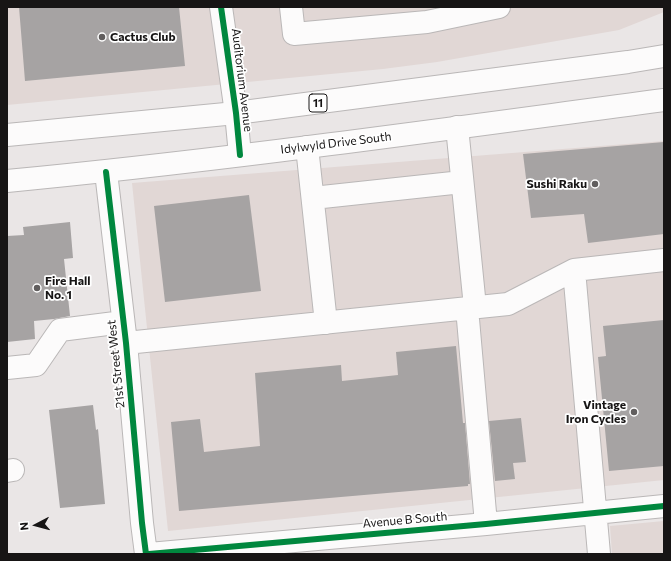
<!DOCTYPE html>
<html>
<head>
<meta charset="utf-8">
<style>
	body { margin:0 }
	#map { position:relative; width:671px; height:561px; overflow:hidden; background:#eae6e6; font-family:Commissioner,sans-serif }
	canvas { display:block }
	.frame { position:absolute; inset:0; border:8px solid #171515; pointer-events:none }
	.north { position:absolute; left:16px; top:505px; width:40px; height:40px; -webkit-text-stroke:3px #fff; paint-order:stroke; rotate:264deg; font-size:11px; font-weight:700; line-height:16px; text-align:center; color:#171515 }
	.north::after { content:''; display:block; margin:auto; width:14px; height:18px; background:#171515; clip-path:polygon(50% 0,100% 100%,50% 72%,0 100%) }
</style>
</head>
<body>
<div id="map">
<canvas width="671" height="561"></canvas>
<div class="frame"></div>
<div class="north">N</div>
</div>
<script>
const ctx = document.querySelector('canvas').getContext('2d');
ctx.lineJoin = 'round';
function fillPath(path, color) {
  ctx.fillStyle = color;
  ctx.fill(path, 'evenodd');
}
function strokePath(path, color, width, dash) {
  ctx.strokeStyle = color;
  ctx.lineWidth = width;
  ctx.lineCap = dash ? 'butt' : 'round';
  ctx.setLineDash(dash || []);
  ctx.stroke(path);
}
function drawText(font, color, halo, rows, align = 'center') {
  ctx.font = font + ' Commissioner,sans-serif';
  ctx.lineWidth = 3.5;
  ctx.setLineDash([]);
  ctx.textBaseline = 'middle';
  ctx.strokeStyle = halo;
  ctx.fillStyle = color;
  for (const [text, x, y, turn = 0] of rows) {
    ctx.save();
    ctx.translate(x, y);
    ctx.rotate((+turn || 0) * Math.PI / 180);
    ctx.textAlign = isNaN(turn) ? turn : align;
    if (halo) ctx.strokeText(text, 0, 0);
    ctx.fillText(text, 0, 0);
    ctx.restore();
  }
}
const built = new Path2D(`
	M7,7H664V12L619,30L437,62L383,69L7,105Z
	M664,141V480L168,531L132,183Z
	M664,521V554H612L610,526Z`);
const building = new Path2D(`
	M19,7H179L185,66L25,81Z
	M664,142V234L588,243L584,214L531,218L523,154Z
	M249,195L261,291L165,302L154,206Z
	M70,222L73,258L64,259L70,316L54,319L34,321L35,339L7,342V236L24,235L23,227Z
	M664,320V466L609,471L598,357L606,356L603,326Z
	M456,346L463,423H465L470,484H468V486L179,511L171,422L200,419L204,452L260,446L255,373L341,365L342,381L398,375L396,352Z
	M93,405L96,430L98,429L105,504L60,508L49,410Z
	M521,418L526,462L513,463L515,479L495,481L489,421Z`);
const minor = new Path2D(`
	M221,7L236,113L240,155
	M291,7L294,34L427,22L499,7
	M457,127L475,307
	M307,147L326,323
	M106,172L126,343L142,523L146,554
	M313,198L462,182
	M574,270L599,554
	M467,308L486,524
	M126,343L508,304L574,270L664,260
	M7,368L36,365L60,330L123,322
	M7,471L13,470
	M149,554L486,524L664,506`);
const major = new Path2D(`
	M7,135L236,113L628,62L664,56
	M7,181C227,160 445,129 664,100`);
const cycleway = new Path2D(`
	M221,7L236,113L240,155
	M106,172L126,343L142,523L146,554
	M149,554L486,524L664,506`);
const markers = [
	[102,37,4,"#615e5e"],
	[595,184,4,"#615e5e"],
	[37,288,4,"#615e5e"],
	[634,412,4,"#615e5e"]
];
const shields = [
	[318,103,18]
];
const shieldNames = [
	["11",318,103]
];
const poiNames = [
	["Cactus Club",110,37],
	["Sushi Raku",587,184,"right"],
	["Fire Hall",45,281],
	["No. 1",45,295],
	["Vintage",626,405,"right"],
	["Iron Cycles",626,419,"right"]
];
const streetNames = [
	["Auditorium Avenue",242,80,83],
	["Idylwyld Drive South",336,143,-7],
	["21st Street West",116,364,-96],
	["Avenue B South",405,520,-5]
];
fillPath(built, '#e1d7d5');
fillPath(building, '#a6a3a3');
strokePath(minor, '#bab7b7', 24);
strokePath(major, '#bab7b7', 24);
strokePath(minor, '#fcfbfb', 22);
strokePath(major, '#fcfbfb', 22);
strokePath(cycleway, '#00873e', 6);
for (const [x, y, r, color] of markers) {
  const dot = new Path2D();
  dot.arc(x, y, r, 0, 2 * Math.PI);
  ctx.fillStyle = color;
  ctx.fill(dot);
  strokePath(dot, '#fff', 1.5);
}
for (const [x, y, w] of shields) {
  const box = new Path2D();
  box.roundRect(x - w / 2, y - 9, w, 18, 3);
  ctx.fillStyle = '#fff';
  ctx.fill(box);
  strokePath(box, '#171515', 1);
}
drawText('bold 11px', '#171515', null, shieldNames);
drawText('bold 12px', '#171515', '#fff', poiNames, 'left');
drawText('12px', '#171515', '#fff', streetNames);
</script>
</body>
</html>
